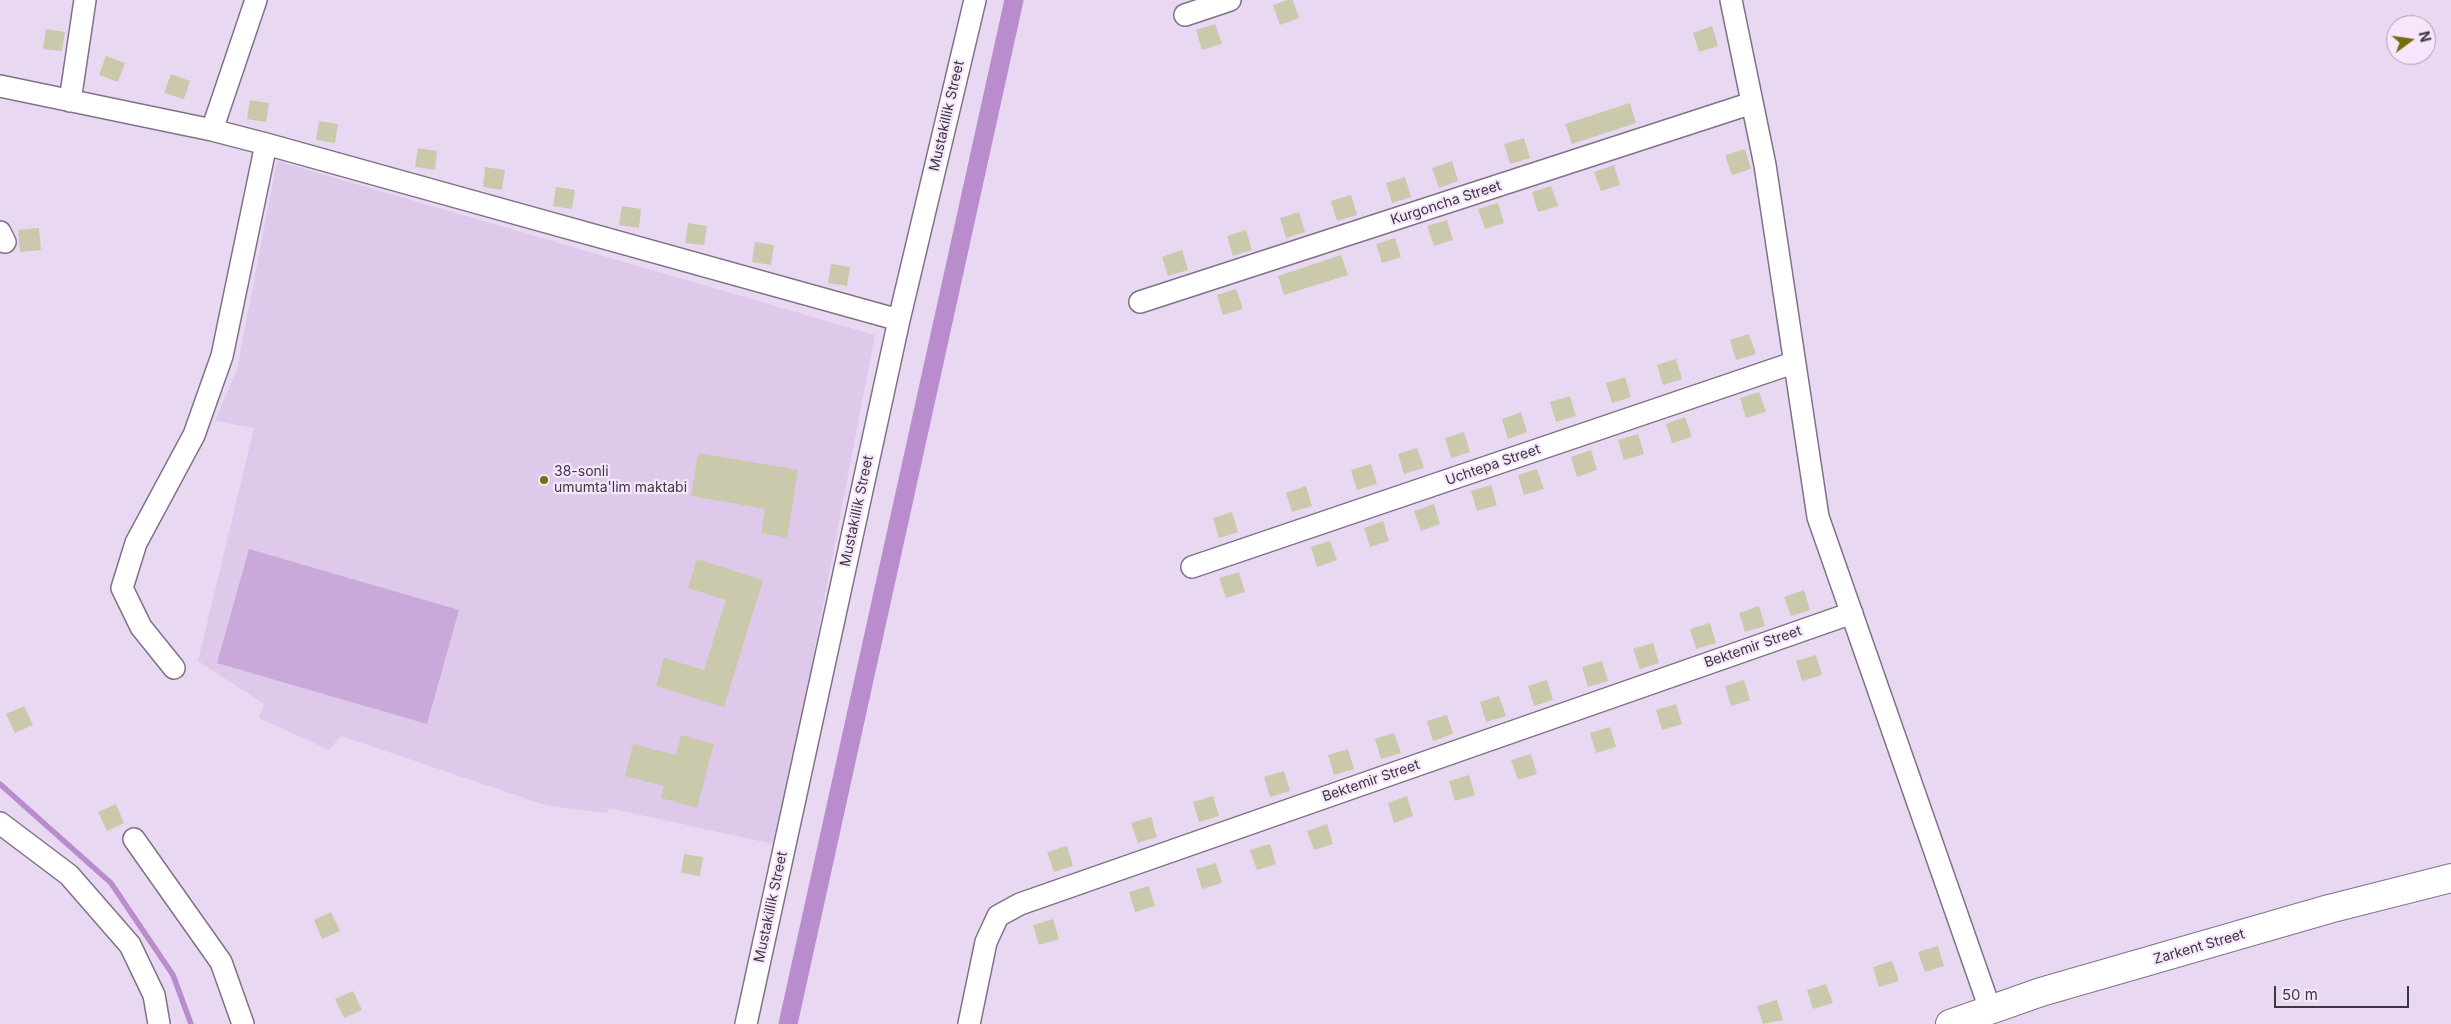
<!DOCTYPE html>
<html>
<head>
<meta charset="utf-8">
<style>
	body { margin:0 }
	#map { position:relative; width:2451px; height:1024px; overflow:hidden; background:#e9d8f2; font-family:Inter,sans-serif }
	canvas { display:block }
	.north { position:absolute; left:2386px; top:15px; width:50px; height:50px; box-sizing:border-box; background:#f5e6fc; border:1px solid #aca0b1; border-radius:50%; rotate:76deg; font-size:14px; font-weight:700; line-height:20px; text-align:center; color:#3e3741 }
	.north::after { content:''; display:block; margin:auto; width:18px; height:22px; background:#766e0c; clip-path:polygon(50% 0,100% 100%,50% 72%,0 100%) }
	.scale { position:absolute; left:2274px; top:986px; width:135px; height:22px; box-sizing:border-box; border:2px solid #3e3741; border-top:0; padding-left:6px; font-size:15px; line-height:18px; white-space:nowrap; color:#3e3741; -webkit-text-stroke:4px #f5e6fc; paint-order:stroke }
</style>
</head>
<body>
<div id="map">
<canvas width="2451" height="1024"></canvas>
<div class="north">N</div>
<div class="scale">50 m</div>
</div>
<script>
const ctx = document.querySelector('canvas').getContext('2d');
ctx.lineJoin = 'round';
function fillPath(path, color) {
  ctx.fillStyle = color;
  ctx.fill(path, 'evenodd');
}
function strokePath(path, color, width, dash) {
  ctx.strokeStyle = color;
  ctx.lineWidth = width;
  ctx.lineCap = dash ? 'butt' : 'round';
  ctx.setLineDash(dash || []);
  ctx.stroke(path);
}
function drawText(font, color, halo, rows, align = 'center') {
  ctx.font = font + ' Inter,sans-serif';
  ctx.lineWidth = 4.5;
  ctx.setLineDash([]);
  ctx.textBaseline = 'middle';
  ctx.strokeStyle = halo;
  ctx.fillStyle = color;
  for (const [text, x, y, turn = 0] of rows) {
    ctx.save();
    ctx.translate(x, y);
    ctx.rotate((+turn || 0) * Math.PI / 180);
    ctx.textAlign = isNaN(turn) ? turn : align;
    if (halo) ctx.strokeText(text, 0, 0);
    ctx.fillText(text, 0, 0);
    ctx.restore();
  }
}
const built = new Path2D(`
	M277,161L875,335L777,845L609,808L607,813L548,806L341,736L329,750L259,718L264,704L198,661L254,428L215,421L237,369Z`);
const green = new Path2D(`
	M249,549L459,610L427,724L217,663Z`);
const stream = new Path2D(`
	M0,784L111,883L173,975L191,1024`);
const canal = new Path2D(`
	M788,1024L1014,0`);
const building = new Path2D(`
	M1288,0H1293L1299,18L1280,25L1273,5Z
	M1215,24L1222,44L1202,50L1196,30Z
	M1712,26L1718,46L1699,52L1693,33Z
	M46,29L65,32L62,51L43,49Z
	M106,56L125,63L118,82L99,75Z
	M171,74L190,81L184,99L164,93Z
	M250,100L269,103L266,122L247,119Z
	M1630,103L1636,123L1572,144L1565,124Z
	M319,121L338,124L335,143L316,140Z
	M1524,138L1530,158L1510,164L1504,144Z
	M418,148L437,151L435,170L415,167Z
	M1745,149L1751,169L1732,175L1725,155Z
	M1452,161L1458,181L1439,188L1432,168Z
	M1614,165L1620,185L1601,191L1594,172Z
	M485,167L505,170L502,190L483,187Z
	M1405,177L1411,197L1392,203L1386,183Z
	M1551,186L1558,206L1538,212L1532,192Z
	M556,187L575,190L572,209L553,206Z
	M1351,195L1357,215L1337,221L1331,201Z
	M1498,203L1504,223L1485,229L1478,209Z
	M622,206L641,209L639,228L619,225Z
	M1299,212L1305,232L1286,238L1280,218Z
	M1447,220L1453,240L1434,246L1427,226Z
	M688,223L707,226L704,245L685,243Z
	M39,228L41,250L20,252L18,230Z
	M1246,230L1252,250L1233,256L1227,236Z
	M1395,238L1401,257L1382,263L1376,244Z
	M755,242L774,245L771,265L752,262Z
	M1182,250L1188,270L1168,276L1162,257Z
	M1341,255L1348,275L1284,295L1278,276Z
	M831,264L850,267L847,286L828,283Z
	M1236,289L1243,309L1223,315L1217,295Z
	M1749,334L1756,354L1736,360L1730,340Z
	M1676,359L1682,379L1663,385L1657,365Z
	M1625,377L1631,397L1612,403L1606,383Z
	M1759,392L1766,412L1746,418L1740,398Z
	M1570,396L1576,416L1556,422L1550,402Z
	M1521,412L1527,432L1508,439L1502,419Z
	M1685,417L1692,437L1672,443L1666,424Z
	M1464,432L1470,452L1451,458L1445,438Z
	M1638,434L1644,454L1624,460L1618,440Z
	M1417,448L1424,468L1404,474L1398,454Z
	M1591,450L1597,470L1577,477L1571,457Z
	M698,453L798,470L787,538L761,533L765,509L691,496Z
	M1371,464L1377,484L1357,490L1351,470Z
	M1537,469L1544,489L1524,495L1518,475Z
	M1491,485L1497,505L1477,511L1471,491Z
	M1306,486L1312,506L1292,512L1286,493Z
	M1434,504L1440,524L1421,531L1414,511Z
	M1232,512L1238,532L1219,538L1213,518Z
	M1383,521L1389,541L1370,547L1364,528Z
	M1330,541L1337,560L1317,567L1311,547Z
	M697,559L763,580L724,707L656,686L664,658L704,670L726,600L688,588Z
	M1239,572L1245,592L1226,598L1219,578Z
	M1804,590L1810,610L1791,616L1784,597Z
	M1759,606L1765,626L1745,632L1739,613Z
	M1710,623L1716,643L1696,649L1690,629Z
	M1653,643L1659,663L1640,669L1633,649Z
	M1816,655L1822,675L1802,681L1796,661Z
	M1602,661L1608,681L1588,687L1582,667Z
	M1547,680L1553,700L1534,706L1528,686Z
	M1744,680L1750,700L1731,706L1725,686Z
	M1499,696L1506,716L1486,722L1480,702Z
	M1676,704L1682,724L1662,730L1656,710Z
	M24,706L33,725L15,733L6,714Z
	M1447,715L1453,734L1433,741L1427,721Z
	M1610,727L1616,747L1596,753L1590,733Z
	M1394,733L1401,753L1381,759L1375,739Z
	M681,735L714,744L697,808L661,798L664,786L625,776L633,744L676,755Z
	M1348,749L1354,769L1334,775L1328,755Z
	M1531,754L1537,774L1518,780L1511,760Z
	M1284,771L1290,791L1270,797L1264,777Z
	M1469,775L1475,795L1455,801L1449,781Z
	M1213,796L1219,816L1199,822L1193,802Z
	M1407,796L1413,816L1394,823L1388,803Z
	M116,804L124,823L107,831L98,812Z
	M1151,817L1157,837L1138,843L1131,823Z
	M1327,824L1333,844L1314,850L1307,831Z
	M1270,844L1276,864L1257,870L1250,850Z
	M1067,846L1073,866L1054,872L1047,852Z
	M684,854L703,857L700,876L681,873Z
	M1216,863L1222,883L1202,889L1196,869Z
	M1149,886L1155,906L1135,912L1129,892Z
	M331,912L340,931L322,939L314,920Z
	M1053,919L1059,939L1039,945L1033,925Z
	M1938,946L1944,966L1925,972L1918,952Z
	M1892,961L1899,981L1879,987L1873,967Z
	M1826,984L1833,1003L1813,1009L1807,990Z
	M353,991L362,1010L344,1018L335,999Z
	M1777,1000L1783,1020L1763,1024L1757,1006Z`);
const minor = new Path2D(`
	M1731,0L1765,165L1818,517L1990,1009
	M1185,15L1230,0
	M0,86L212,130L266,144L899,320
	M70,101L85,0
	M212,130L256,0
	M0,232L5,242
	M1140,302L1752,103
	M1192,567L1793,363
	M174,668L141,627L122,588L136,543L194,435L222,356L266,144
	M0,823L69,875L130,945L154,995L159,1024
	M134,839L221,962L243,1024
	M746,1024L899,320L975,0
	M969,1024L986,942L998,916L1020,904L1852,613`);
const secondary = new Path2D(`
	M1950,1024L2041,992L2329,909L2451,878`);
const markers = [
	[544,480,5,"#766e0c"]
];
const streetNames = [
	["Mustakillik Street",947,116,-77],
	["Kurgoncha Street",1446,203,-18],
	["Uchtepa Street",1493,465,-19],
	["Mustakillik Street",857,511,-78],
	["Bektemir Street",1753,647,-19],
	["Bektemir Street",1371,781,-19],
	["Mustakillik Street",771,907,-78],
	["Zarkent Street",2199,947,-16]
];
const poiNames = [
	["38-sonli",554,472],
	["umumta'lim maktabi",554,488]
];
fillPath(built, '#dfc9ea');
fillPath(green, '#c9a9d9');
strokePath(stream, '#b88ccd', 5.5);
strokePath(canal, '#b88ccd', 19);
fillPath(building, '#cbc9ab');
strokePath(minor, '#807188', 24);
strokePath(secondary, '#807188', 30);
strokePath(minor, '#fff', 21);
strokePath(secondary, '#fff', 28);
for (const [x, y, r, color] of markers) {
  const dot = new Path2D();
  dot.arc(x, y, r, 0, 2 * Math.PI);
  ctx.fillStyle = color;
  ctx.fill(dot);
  strokePath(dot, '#f5e6fc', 2);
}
drawText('14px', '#3e3741', '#f5e6fc', streetNames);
drawText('14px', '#3e3741', '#f5e6fc', poiNames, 'left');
</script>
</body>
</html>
